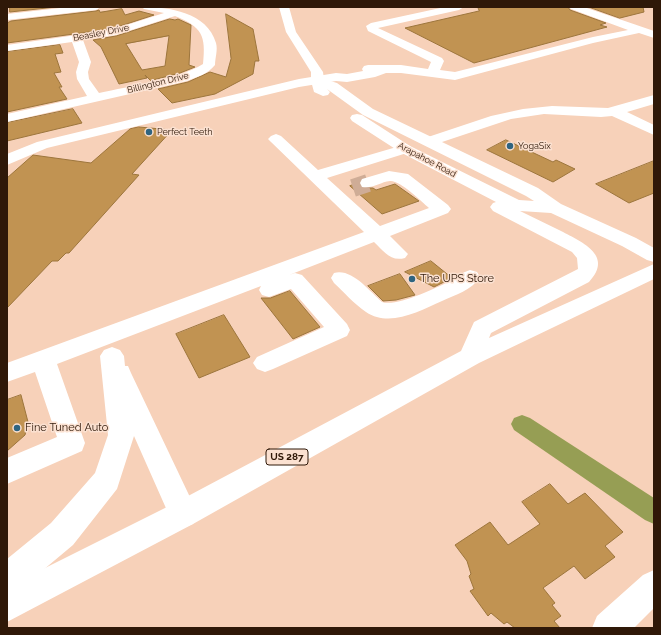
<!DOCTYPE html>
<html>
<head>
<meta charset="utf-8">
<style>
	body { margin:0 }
	#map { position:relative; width:661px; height:635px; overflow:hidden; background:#f7d1b9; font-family:Raleway,sans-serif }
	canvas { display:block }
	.frame { position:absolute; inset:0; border:8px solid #2f1808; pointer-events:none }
</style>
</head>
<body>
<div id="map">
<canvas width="661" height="635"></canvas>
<div class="frame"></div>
</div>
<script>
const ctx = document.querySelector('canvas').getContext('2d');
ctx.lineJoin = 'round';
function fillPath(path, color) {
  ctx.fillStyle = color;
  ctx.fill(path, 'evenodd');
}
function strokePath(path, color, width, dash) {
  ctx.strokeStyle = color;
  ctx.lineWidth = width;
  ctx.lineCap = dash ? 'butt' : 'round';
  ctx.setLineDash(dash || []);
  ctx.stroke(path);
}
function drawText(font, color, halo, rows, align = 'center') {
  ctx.font = font + ' Raleway,sans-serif';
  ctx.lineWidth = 3;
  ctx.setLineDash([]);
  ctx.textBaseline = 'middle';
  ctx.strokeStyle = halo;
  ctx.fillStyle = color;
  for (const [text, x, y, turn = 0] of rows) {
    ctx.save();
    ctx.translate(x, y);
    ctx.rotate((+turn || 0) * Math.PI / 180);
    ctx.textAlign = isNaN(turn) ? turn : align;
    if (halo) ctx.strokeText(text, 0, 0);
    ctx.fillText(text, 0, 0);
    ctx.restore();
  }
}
const canal = new Path2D(`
	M522,415L530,418L654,498V524L645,520L514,430L511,424L514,418Z`);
const building = new Path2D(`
	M10,7H56L10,12Z
	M478,7H568L570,10L606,23L600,25L607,27L474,63L405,28L479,11Z
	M589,7H643L644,12L620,18Z
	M122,9L125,15L139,11L154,15L111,29L7,43V23L11,21L96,11L99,10L100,12Z
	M226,14L253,29L259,61H255L253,74L215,94L172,103L158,89L188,82L210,72L226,77L231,59Z
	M170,19L175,20L178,19L191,25L189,65L195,67L180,73L153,80L151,81L145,75L147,78L119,84L101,47L93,40L116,36ZM169,36L165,66L142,70L126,44Z
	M60,45L63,53L55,54L61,72L54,73L62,87H59L67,99L7,112V52Z
	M73,109L82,123L7,141V123Z
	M139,127L172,130L132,174L139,175L69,253H66L58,261H52L7,308V178L33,155L91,163L130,129Z
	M506,140L553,162L556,160L575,169L553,182L487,150Z
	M654,161V193L629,203L596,184Z
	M359,183L362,188H373L376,190L395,184L419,201L382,214L350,186Z
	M431,261L452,278L434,287L405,272Z
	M400,274L415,295L396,300L383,301L368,286Z
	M290,291L320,327L293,339L261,298H270Z
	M224,315L250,357L199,378L176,334Z
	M21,395L28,422L25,435L7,451V400Z
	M550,484L568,504L585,493L623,532L605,546L615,557L585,579L574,566L543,588L555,603L552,605L561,616L554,621L560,628H515L507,622L504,624L491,613L488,616L470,591L474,589L469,576L471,574L467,561L455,545L490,522L508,545L540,524L522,502Z`);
const minorTunnel = new Path2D(`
	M353,188L368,183`);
const minor = new Path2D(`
	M69,7H101L96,10L7,20V14Z
	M142,7C169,7 207,12 216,43C218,50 215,58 215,65C208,74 197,77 187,81L7,122V114L87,96L77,79L76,72L79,62L72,42L7,51V45L111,30L164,13L144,9ZM175,16C202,27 206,35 203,64C177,80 130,86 99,93L89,79L88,72L91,62L83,40L116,35Z
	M445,7H464L459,10L378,28L442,58L444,61L440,70L455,72L593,37L628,30L571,9L569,7H584L654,31V38L639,33L593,43L455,80L401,73H386L375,77L347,82L336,81L299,87L47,148L7,165V154L37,142L299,79L336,73L347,74L363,71L362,69L364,66L368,65H401L428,69L431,62L368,31L366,26L371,23Z
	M654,95V104L627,112L654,125V135L612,116L601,117L544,114L511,119L430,146L425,144L422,141L425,138L491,116L523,109L552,106L608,108Z
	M276,134L281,136L318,170L400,146L405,144L410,146L413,149L410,152L327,178L380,226L429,208C421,201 400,180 390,181C380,182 373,189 362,187L360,183L362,179L389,171L408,174L448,205L451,209L448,213L390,236L408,254L405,258C390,262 384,251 374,242L289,275L295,273L302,275L347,324L350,330L347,336L273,369L265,372L257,369L253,363L257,357L324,327L291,289L269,297L262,295L259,290L261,286L57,364L85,443L82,451L7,484V458L57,437L35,372L7,382V363L364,232L271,142L268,139L271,136Z
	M470,270L477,272L480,277C472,290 455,295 442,301C419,311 390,328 366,312C354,304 344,292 334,283L331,278L334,273C352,268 369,291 382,302C396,307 434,289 448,282C455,278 461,273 470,270Z
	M112,347L120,350L124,356L125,366H128L131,373L198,514L193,524L183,528L173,524L134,436L117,489L73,545L18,591L7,596V559L51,523L95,473L108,435L100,356L104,350Z
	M654,570V608L634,628H592L597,616L643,575Z`);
const major = new Path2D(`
	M279,7H289L296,32L323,72L324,79L337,83L373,109L538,188L561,204L636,238L654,248V262L647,260L622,246L551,213L520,211C533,217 546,224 559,230C580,241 615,255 589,282L491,333L489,338L654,264V279L479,363L193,524L7,622V587L173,504L461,351L474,322L578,269L577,258L572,252L493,211L490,207L493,203L496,202L400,152L352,121L350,118L352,115L357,114L362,115L410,146L519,200L534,201L526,196L363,115L327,89L330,92L328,95L323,96L314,92L311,81V72L286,32Z`);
const markers = [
	[149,132,4,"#2f6480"],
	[510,146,4,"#2f6480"],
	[412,279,4,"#2f6480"],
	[17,428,4,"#2f6480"]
];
const farStreetnames = [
	["Beasley Drive",101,33,-11],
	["Billington Drive",158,83,-14],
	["Arapahoe Road",427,160,28]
];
const farPoinames = [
	["Perfect Teeth",157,132],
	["YogaSix",518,146]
];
const shields = [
	[287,457,42]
];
const shieldNames = [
	["US 287",287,457]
];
const poiNames = [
	["The UPS Store",420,279],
	["Fine Tuned Auto",25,428]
];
fillPath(canal, '#969e54');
fillPath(building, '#c19352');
strokePath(building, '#9c753c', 1);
strokePath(minorTunnel, '#cfac96', 18, [18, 9]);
fillPath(minor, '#fff');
fillPath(major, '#fff');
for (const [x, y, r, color] of markers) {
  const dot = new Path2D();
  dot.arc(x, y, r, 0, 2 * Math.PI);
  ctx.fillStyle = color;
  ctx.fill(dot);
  strokePath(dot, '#fbe1d1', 1.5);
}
drawText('9px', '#2f1808', '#fbe1d1', farStreetnames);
drawText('9px', '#2f1808', '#fbe1d1', farPoinames, 'left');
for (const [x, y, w] of shields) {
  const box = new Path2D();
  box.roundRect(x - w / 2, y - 8, w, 16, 3);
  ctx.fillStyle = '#fbe1d1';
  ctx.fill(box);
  strokePath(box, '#2f1808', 1);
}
drawText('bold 10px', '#2f1808', null, shieldNames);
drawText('11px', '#2f1808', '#fbe1d1', poiNames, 'left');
</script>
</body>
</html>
